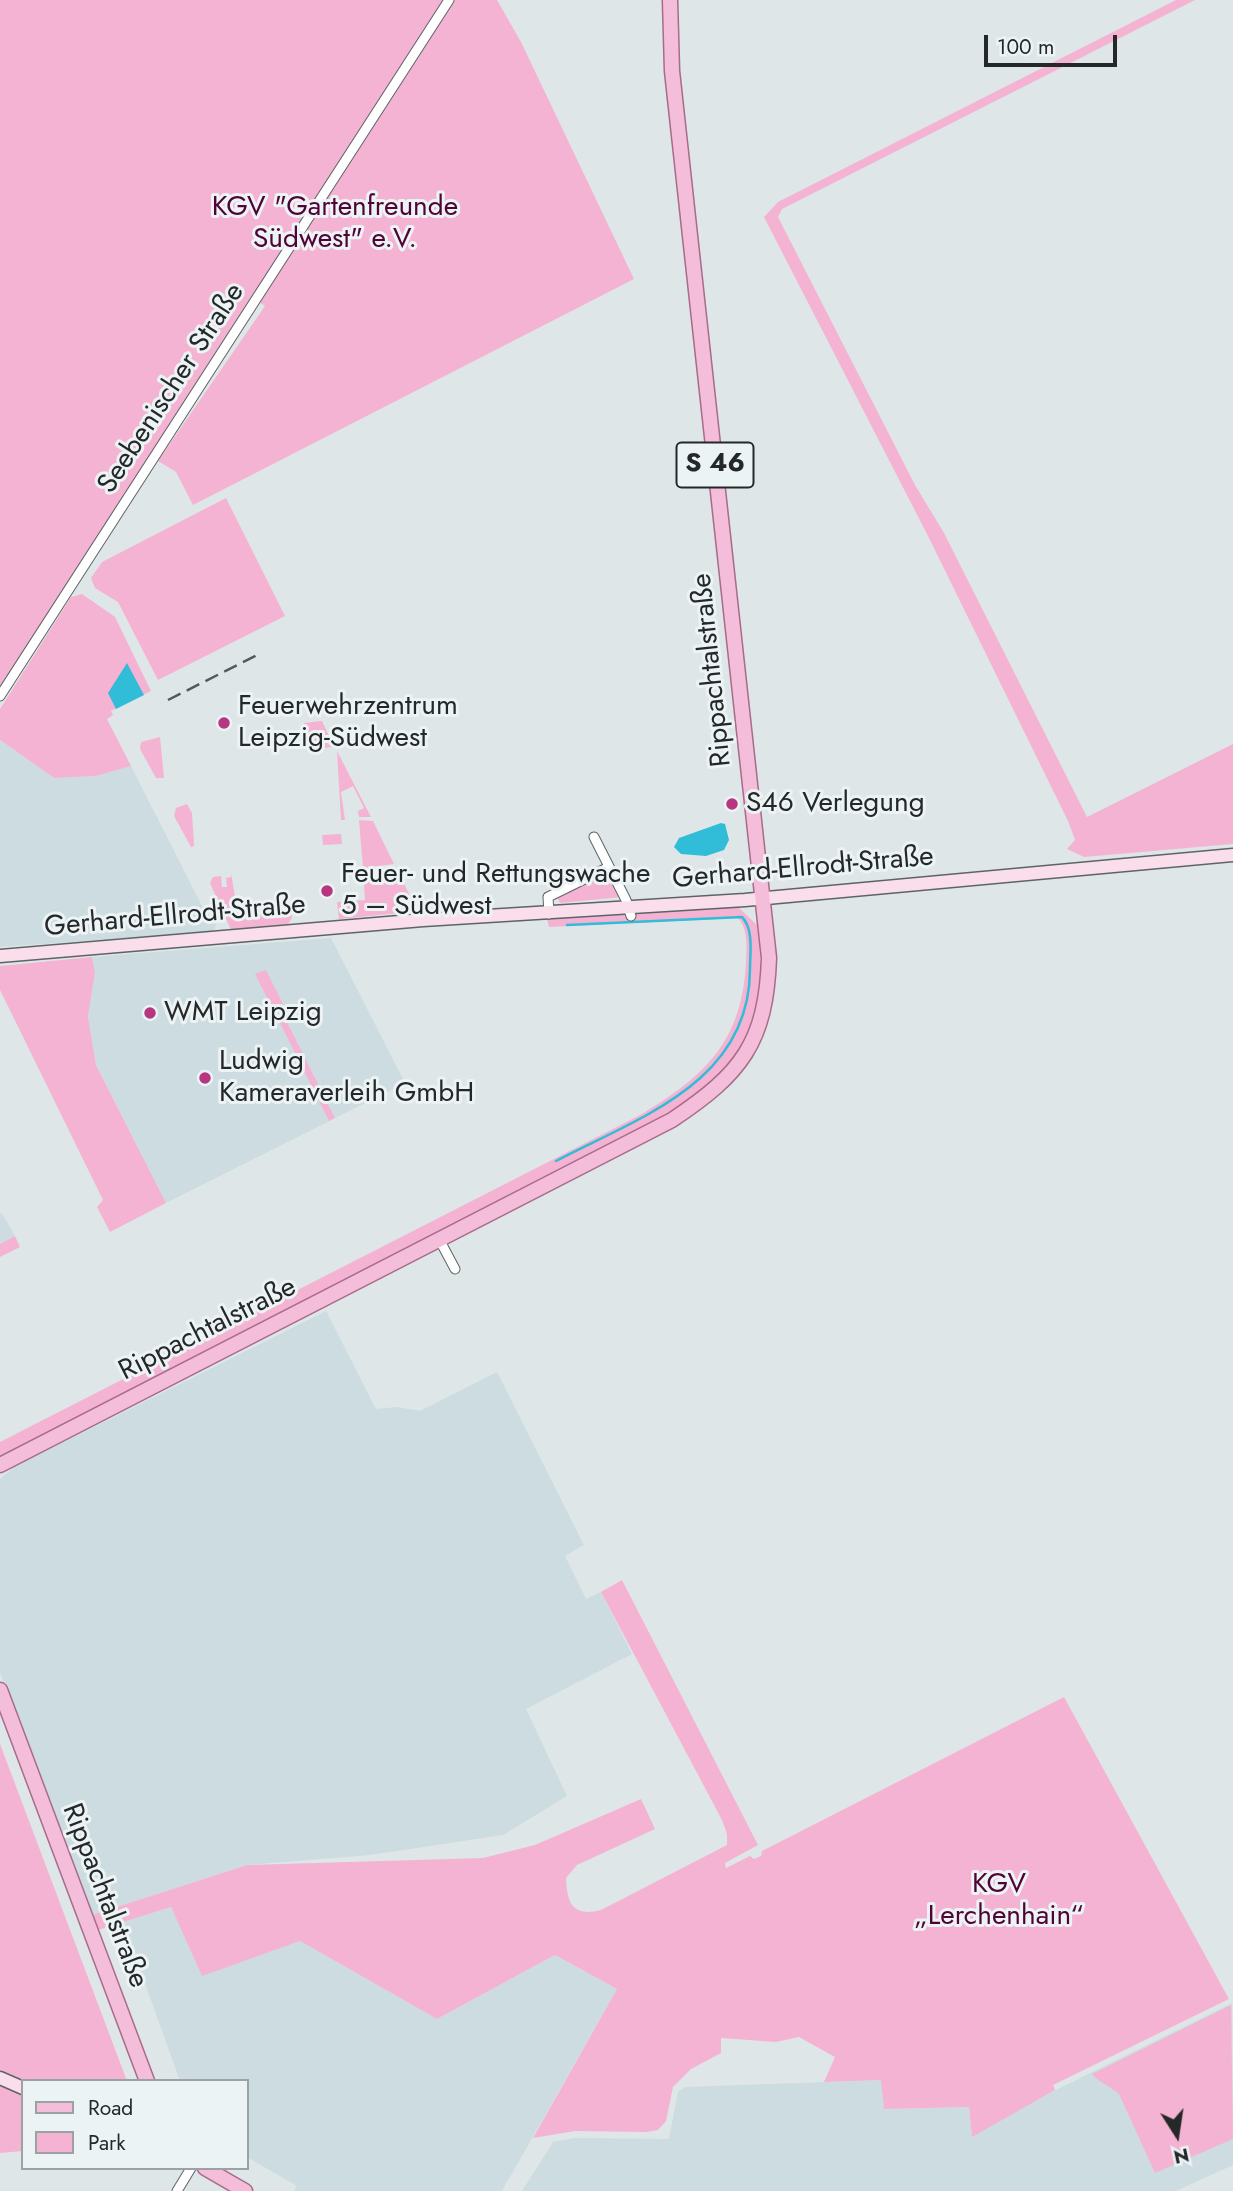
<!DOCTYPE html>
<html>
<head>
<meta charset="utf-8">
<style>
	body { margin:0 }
	#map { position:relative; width:1233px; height:2191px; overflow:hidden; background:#dfe6e8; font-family:Jost,sans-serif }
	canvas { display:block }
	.legend { position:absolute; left:21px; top:2079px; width:228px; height:91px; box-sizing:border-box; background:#ecf3f5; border:2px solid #9ca2a3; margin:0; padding:9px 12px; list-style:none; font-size:21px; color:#252829 }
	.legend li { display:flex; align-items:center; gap:14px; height:35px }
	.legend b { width:35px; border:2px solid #9ca2a3 }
	.north { position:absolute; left:1142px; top:2100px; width:70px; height:70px; -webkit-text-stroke:5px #ecf3f5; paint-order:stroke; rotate:168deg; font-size:19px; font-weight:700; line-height:28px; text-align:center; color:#252829 }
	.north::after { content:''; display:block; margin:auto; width:24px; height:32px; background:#252829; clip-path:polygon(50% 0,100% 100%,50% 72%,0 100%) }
	.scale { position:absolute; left:984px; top:35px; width:133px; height:32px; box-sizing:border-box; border:4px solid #252829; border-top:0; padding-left:9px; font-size:21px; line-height:24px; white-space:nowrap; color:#252829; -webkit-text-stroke:5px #ecf3f5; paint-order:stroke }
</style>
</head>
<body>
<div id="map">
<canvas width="1233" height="2191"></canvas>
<ul class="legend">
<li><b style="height:9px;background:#f4bdd9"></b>Road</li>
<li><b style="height:19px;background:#f5b3d3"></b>Park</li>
</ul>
<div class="north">N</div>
<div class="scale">100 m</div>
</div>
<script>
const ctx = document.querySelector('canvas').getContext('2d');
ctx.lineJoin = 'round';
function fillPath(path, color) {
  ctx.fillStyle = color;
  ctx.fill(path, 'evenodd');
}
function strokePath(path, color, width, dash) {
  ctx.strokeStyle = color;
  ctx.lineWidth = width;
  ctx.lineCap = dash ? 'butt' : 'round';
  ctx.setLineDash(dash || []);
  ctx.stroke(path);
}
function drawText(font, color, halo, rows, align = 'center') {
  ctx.font = font + ' Jost,sans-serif';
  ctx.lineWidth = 6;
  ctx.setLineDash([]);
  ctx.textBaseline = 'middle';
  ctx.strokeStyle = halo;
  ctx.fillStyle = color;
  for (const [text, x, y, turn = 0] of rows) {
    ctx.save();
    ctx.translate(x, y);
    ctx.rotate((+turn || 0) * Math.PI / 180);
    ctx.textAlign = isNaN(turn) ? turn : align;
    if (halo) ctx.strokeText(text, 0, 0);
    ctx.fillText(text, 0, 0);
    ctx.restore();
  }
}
const built = new Path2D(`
	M0,740L54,778L96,776L131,766L203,908L216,923L214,932L0,947Z
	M331,938L405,1083L166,1203L96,1065L88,1017L95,972L92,957Z
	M2,1213L15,1236L0,1244V1214Z
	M326,1311L376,1409L397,1407L420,1411L497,1372L584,1545L565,1556L586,1599L601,1592L632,1654L526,1709L567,1796L503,1835L370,1855L247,1865L92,1915L0,1673V1479L14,1467Z
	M171,1907L202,1975L300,1941L437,2019L555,1955L617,1989L502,2191H294L297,2186L247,2157V2081H180L123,1922Z
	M1232,2003L1233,2165L1176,2191H522L553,2142L574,2138L669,2139L678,2092L685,2087L882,2080L884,2109L969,2107L972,2136L1042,2097Z`);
const green = new Path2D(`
	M0,0H497L521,42L634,279L193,505L176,472L158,461L265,306L251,297L0,688Z
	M1176,0H1195L782,209L778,217L915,485L944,533L1087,817L1233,744V844L1084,857L1067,849L1075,840L1068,821L929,538L764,217L778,202Z
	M226,498L285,616L158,680L118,602L95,588L91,578L102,562Z
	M82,594L115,617L151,691L111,711L113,715L107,719L131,766L96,776L54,778L0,740V709L71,597Z
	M322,721L334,747L306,749L304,723Z
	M160,737L164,778H156L140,749L141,742Z
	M337,751L371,817H359L358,811L364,808L353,786L341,792L345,820H341Z
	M187,804L192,813L194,846L191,847L174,816L176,808Z
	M359,820L373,821L394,864L363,868Z
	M341,834L342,844L323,845L322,835Z
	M397,869L412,900L411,912L339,919L337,902L365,900L363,872Z
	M609,872L622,897L560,903L557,897Z
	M231,873L238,914L291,906L292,918L288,924L231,930L210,883L213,877L221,876L222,887H227L226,878L231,877Z
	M738,907L757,925C763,973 766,1029 729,1067C714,1082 696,1095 680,1109L0,1458V1442L642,1114C706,1075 741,1042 746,964C747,949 748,928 738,918L549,927L547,919L645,910Z
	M92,957L95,972L88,1017L96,1065L166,1203L110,1232L97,1207L103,1200L0,990V966Z
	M266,970L283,1004L281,1011L275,1014L255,974Z
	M283,1014L335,1118L329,1121L277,1017Z
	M15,1236L20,1247L0,1257V1244Z
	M622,1580L758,1845L725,1863L726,1868L750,1856L754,1859L761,1856L762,1851L1064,1697L1229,1999L1053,2085L1055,2090L972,2137L969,2107L884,2109L881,2080L824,2082L835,2057L799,2037L776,2042L721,2038V2053L691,2069L673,2087L666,2121L658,2130L646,2132L575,2131L533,2138L617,1989L555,1955L437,2019L300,1941L202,1976L171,1907L98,1930L92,1915L247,1865L483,1858L535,1845L641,1799L655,1829L577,1865L566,1878C567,1904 573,1917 601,1910L727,1845V1834L722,1820L601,1592Z
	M0,1744L127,2081H23L0,2072Z
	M1231,2005L1233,2139L1155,2173L1119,2094C1110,2086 1101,2084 1092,2074Z
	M0,2084L23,2094V2151L0,2153Z`);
const water = new Path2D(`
	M127,663L144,695L116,709L108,693Z
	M721,823L725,824L729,840L724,850L706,856L681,854L674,847L679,838Z`);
const stream = new Path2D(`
	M556,1161C640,1117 750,1082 750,969C750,954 754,929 742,917L567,925`);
const street = new Path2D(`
	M0,696L449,0
	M594,837L626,900L631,916
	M549,914L548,897L609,867
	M439,1239L455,1269
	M177,2191L191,2168`);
const secondary = new Path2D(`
	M0,956L423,920L745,900L1233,855
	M0,2078L23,2088`);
const primary = new Path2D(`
	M0,1465L672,1120C741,1074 766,1043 769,958L672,71L670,0
	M0,1690L147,2081
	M205,2168L245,2191`);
const rail = new Path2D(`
	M168,700L261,653`);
const markers = [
	[224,723,7,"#b63682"],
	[732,804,7,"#b63682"],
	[327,891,7,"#b63682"],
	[150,1013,7,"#b63682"],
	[205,1078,7,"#b63682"]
];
const shields = [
	[715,465,77]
];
const shieldNames = [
	["S 46",715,465]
];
const parkNames = [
	["KGV \"Gartenfreunde",335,208],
	["Südwest\" e.V.",335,240],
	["KGV",999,1885],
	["„Lerchenhain“",999,1917]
];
const streetNames = [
	["Seebenischer Straße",172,389,-57],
	["Rippachtalstraße",713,670,-96],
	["Gerhard-Ellrodt-Straße",803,869,-5],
	["Gerhard-Ellrodt-Straße",175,917,-5],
	["Rippachtalstraße",208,1330,-27],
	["Rippachtalstraße",104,1896,69]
];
const poiNames = [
	["Feuerwehrzentrum",238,707],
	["Leipzig-Südwest",238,739],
	["S46 Verlegung",746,804],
	["Feuer- und Rettungswache",341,875],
	["5 – Südwest",341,907],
	["WMT Leipzig",164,1013],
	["Ludwig",219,1062],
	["Kameraverleih GmbH",219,1094]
];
fillPath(built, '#cddce0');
fillPath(green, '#f5b3d3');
fillPath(water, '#31bcd8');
strokePath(stream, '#31bcd8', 2.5);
strokePath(street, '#5d6465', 11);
strokePath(secondary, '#5d6465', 15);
strokePath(primary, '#a76c8b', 17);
strokePath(street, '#fff', 9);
strokePath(secondary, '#fadeec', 12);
strokePath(primary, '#f4bdd9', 14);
strokePath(rail, '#545859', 2.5, [14, 7]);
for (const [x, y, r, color] of markers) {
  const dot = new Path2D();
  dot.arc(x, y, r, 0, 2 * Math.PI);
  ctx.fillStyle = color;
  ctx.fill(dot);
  strokePath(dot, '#ecf3f5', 2.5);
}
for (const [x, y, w] of shields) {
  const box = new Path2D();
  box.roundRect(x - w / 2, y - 22.5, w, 45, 5);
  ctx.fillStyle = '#ecf3f5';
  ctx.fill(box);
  strokePath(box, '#252829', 2);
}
drawText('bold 26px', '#252829', null, shieldNames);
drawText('28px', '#520336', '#ecf3f5', parkNames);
drawText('28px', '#252829', '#ecf3f5', streetNames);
drawText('28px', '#252829', '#ecf3f5', poiNames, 'left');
</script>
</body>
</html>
